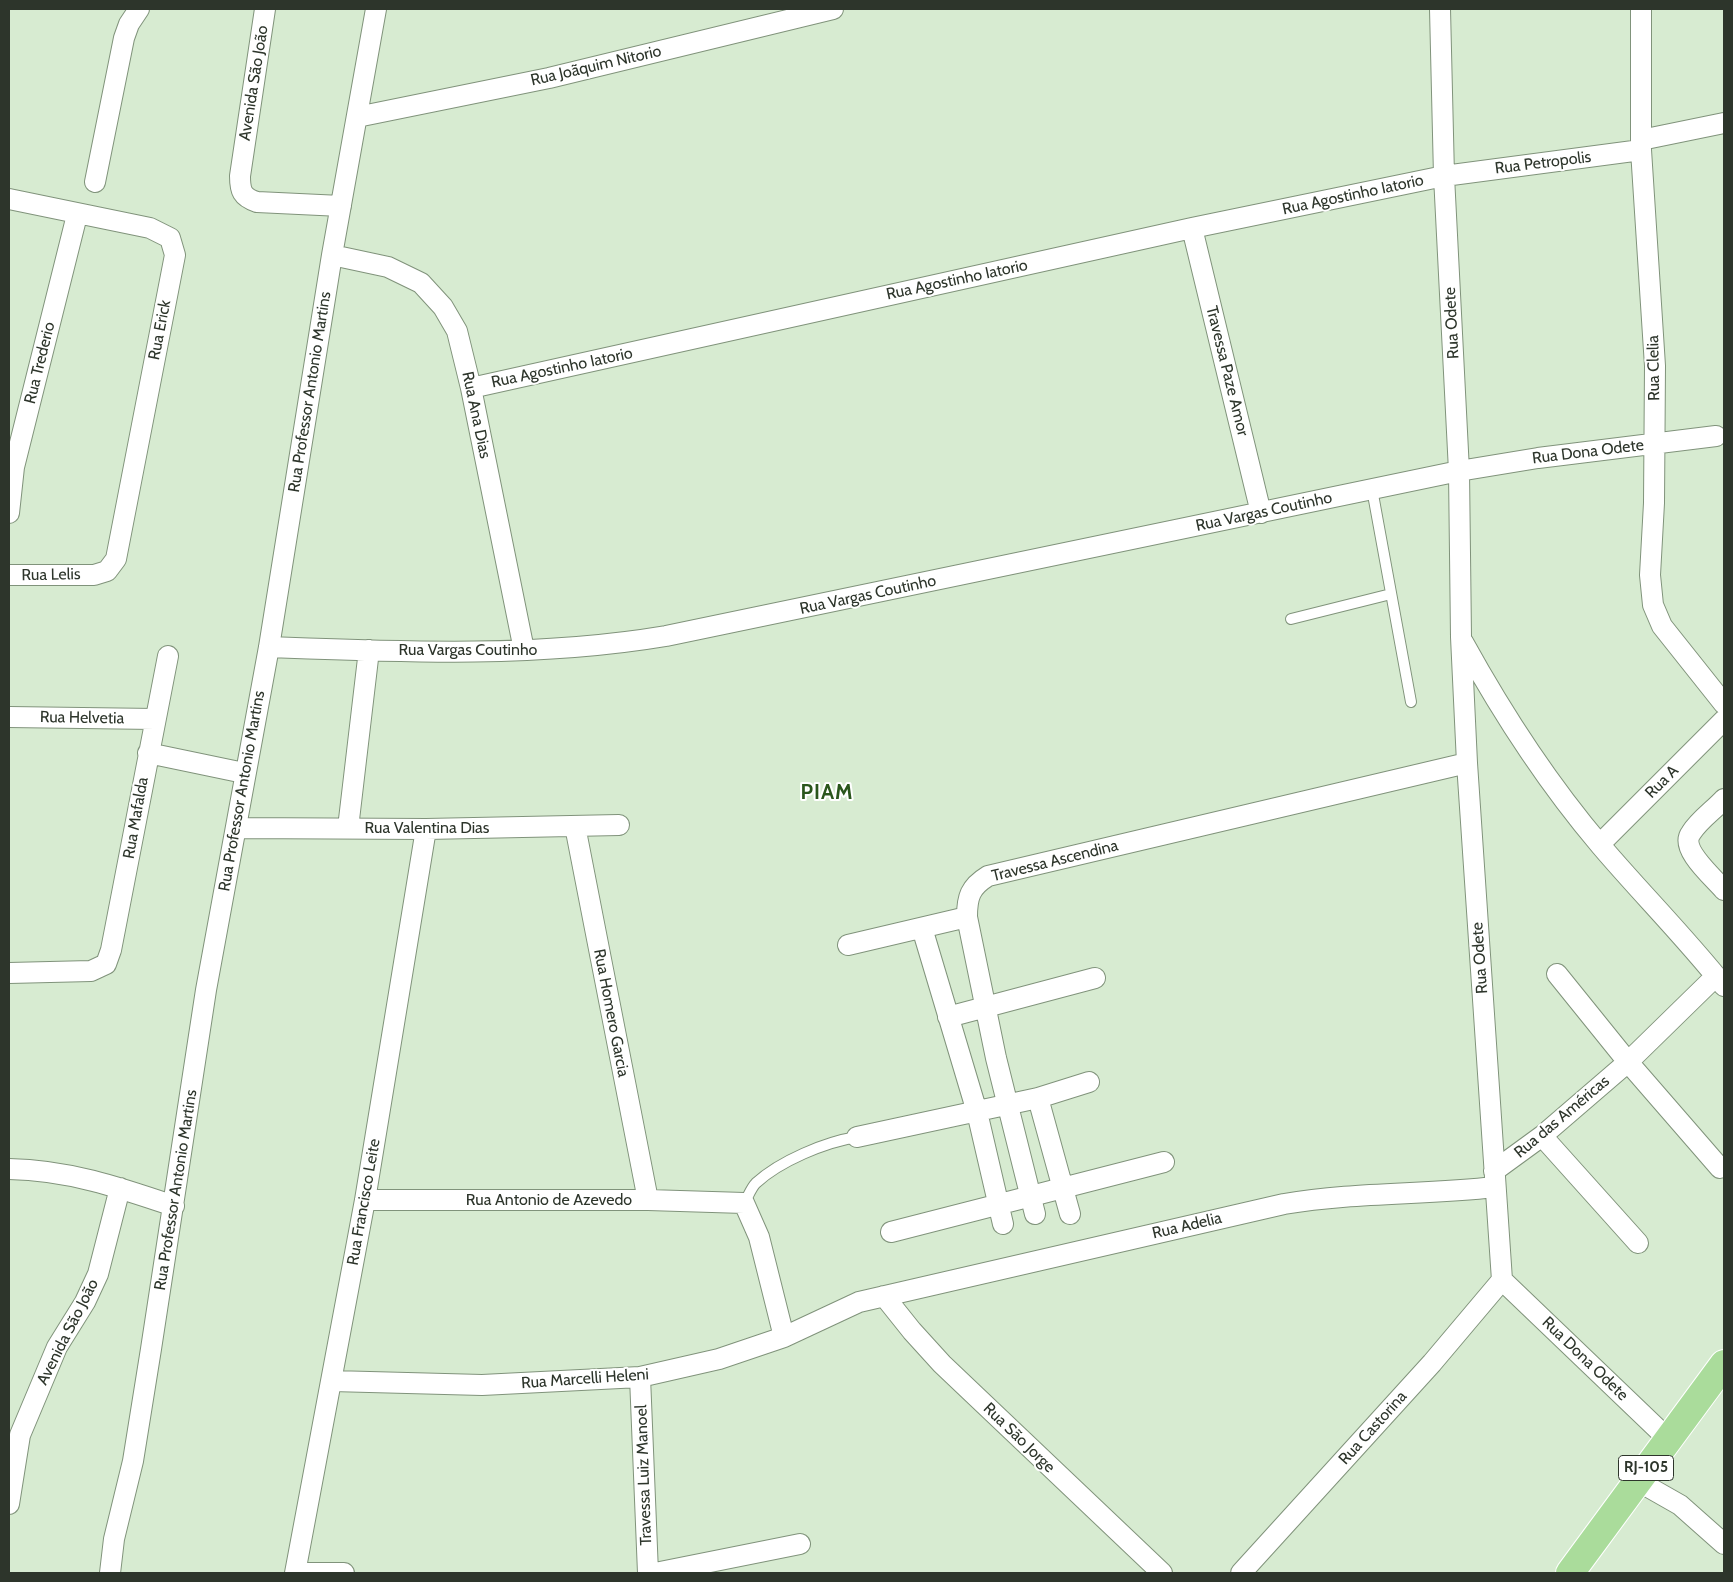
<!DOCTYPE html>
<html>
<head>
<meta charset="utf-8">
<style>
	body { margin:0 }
	#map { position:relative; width:1733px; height:1582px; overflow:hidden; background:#d7ebd1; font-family:Cabin,sans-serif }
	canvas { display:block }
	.frame { position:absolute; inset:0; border:10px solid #2d352b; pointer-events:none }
</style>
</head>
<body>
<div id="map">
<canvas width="1733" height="1582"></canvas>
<div class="frame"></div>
</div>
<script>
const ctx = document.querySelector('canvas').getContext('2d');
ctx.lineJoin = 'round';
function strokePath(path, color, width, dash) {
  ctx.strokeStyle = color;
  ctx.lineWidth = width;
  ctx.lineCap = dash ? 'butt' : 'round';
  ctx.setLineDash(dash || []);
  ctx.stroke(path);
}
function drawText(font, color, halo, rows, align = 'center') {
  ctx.font = font + ' Cabin,sans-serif';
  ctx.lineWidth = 4;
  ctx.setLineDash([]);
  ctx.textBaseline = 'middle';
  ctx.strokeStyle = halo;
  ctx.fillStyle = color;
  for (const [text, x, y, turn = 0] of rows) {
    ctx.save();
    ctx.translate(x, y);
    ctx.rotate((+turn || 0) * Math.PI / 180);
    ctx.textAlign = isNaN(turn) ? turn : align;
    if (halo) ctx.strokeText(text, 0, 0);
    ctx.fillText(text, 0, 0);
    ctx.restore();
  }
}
const lane = new Path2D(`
	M1372,489L1411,702
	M1291,619L1391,594
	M744,1203C748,1197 751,1188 756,1183C780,1161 825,1142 857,1137`);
const street = new Path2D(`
	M265,9L240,176C240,191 242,197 257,202L341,206
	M1440,9L1444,176L1459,471L1461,637L1467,763L1502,1280
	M1641,9V150L1655,366L1654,503L1650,575L1653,605L1662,626L1724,704
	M357,117L549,78L833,9
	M1641,140L1724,123
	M95,182L124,38L129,24L139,9
	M9,199L150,228L170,238L175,255L116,559L107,571L94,575H9
	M1192,228L1261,513
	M332,255L388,267L421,283L443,307L457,331L471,388L524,650
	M471,388L1192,228L1444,176L1641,150
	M9,513L14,467L77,215
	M1463,642C1501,711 1550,786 1601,846C1641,893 1685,937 1724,986
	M269,647C401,652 535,658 666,636L1459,471L1538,458L1716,436
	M9,717L155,719
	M148,753L244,773
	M1724,799C1714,810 1699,820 1691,833C1679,849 1714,878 1724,890
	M575,826L648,1200
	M236,828L426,829L619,825
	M348,828L369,650
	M1600,844L1724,720
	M922,928L977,1112L1003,1224
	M848,945L967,917
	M9,973L91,971L106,964L111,950L168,656
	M1557,974L1628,1062L1720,1168
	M948,1017L1095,978
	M1038,1098L1070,1214
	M1542,1136L1638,1243
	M857,1137L1038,1098L1089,1082
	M9,1169C68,1170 118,1187 174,1206
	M1494,1171L1542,1136L1628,1062L1716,976
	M365,1200H648L744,1203L759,1237L784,1337
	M1035,1214L996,1058L967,917C967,897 970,887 988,876L1467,763
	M891,1232L1164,1162
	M1502,1280L1668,1439
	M884,1296L912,1331L942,1364L1162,1573
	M640,1377L648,1573
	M332,1381L482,1385L640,1377L719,1359L784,1337L859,1302L1284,1204C1354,1192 1424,1195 1495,1187
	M1636,1480L1680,1505L1724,1544
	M9,1504L20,1435L57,1347L85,1302L98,1274L120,1188
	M110,1573L114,1539L133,1461L151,1349L206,990L269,647L332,255L376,9
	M295,1573L365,1200L426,829
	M295,1573H344
	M655,1573L800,1544
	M1241,1573L1432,1363L1502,1280`);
const primary = new Path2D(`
	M1570,1573L1724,1364`);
const shields = [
	[1646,1468,55]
];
const shieldNames = [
	["RJ-105",1646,1468]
];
const streetNames = [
	["Rua Joãquim Nitorio",596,66,-13],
	["Avenida São João",254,83,-81],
	["Rua Petropolis",1543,163,-7],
	["Rua Agostinho Iatorio",1353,195,-12],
	["Rua Agostinho Iatorio",957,280,-12],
	["Rua Odete",1452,323,-93],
	["Rua Erick",160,330,-79],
	["Rua Trederio",40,363,-76],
	["Rua Agostinho Iatorio",562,368,-12],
	["Rua Clelia",1654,368,-91],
	["Travessa Paze Amor",1227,371,76],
	["Rua Professor Antonio Martins",310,392,-81],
	["Rua Ana Dias",476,415,78],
	["Rua Dona Odete",1588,452,-7],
	["Rua Vargas Coutinho",1264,512,-12],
	["Rua Lelis",51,575,-1],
	["Rua Vargas Coutinho",868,595,-12],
	["Rua Vargas Coutinho",468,650],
	["Rua Helvetia",82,718,1],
	["Rua A",1662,782,-45],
	["Rua Professor Antonio Martins",242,791,-80],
	["Rua Mafalda",136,818,-80],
	["Rua Valentina Dias",427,828],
	["Travessa Ascendina",1055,861,-14],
	["Rua Odete",1480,958,-94],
	["Rua Homero Garcia",611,1013,79],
	["Rua das Américas",1562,1117,-40],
	["Rua Professor Antonio Martins",176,1190,-81],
	["Rua Antonio de Azevedo",549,1200],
	["Rua Francisco Leite",364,1202,-80],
	["Rua Adelia",1187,1226,-13],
	["Avenida São João",68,1332,-63],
	["Rua Dona Odete",1585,1359,44],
	["Rua Marcelli Heleni",585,1379,-4],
	["Rua Castorina",1373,1428,-48],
	["Rua São Jorge",1019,1438,44],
	["Travessa Luiz Manoel",644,1475,-92]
];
const districtNames = [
	["PIAM",827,793]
];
strokePath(lane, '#80937b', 12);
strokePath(street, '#80937b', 22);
strokePath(primary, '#fff', 30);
strokePath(lane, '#fff', 10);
strokePath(street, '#fff', 20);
strokePath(primary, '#aadc9b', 28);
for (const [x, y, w] of shields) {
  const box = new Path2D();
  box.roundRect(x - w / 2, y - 12.5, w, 25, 4);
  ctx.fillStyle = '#fff';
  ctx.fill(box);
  strokePath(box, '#2d352b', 1);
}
drawText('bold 15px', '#2d352b', null, shieldNames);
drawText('16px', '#2d352b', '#fff', streetNames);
ctx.letterSpacing = '1px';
drawText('bold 21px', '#2a561c', '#fff', districtNames);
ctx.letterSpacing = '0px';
</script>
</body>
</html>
